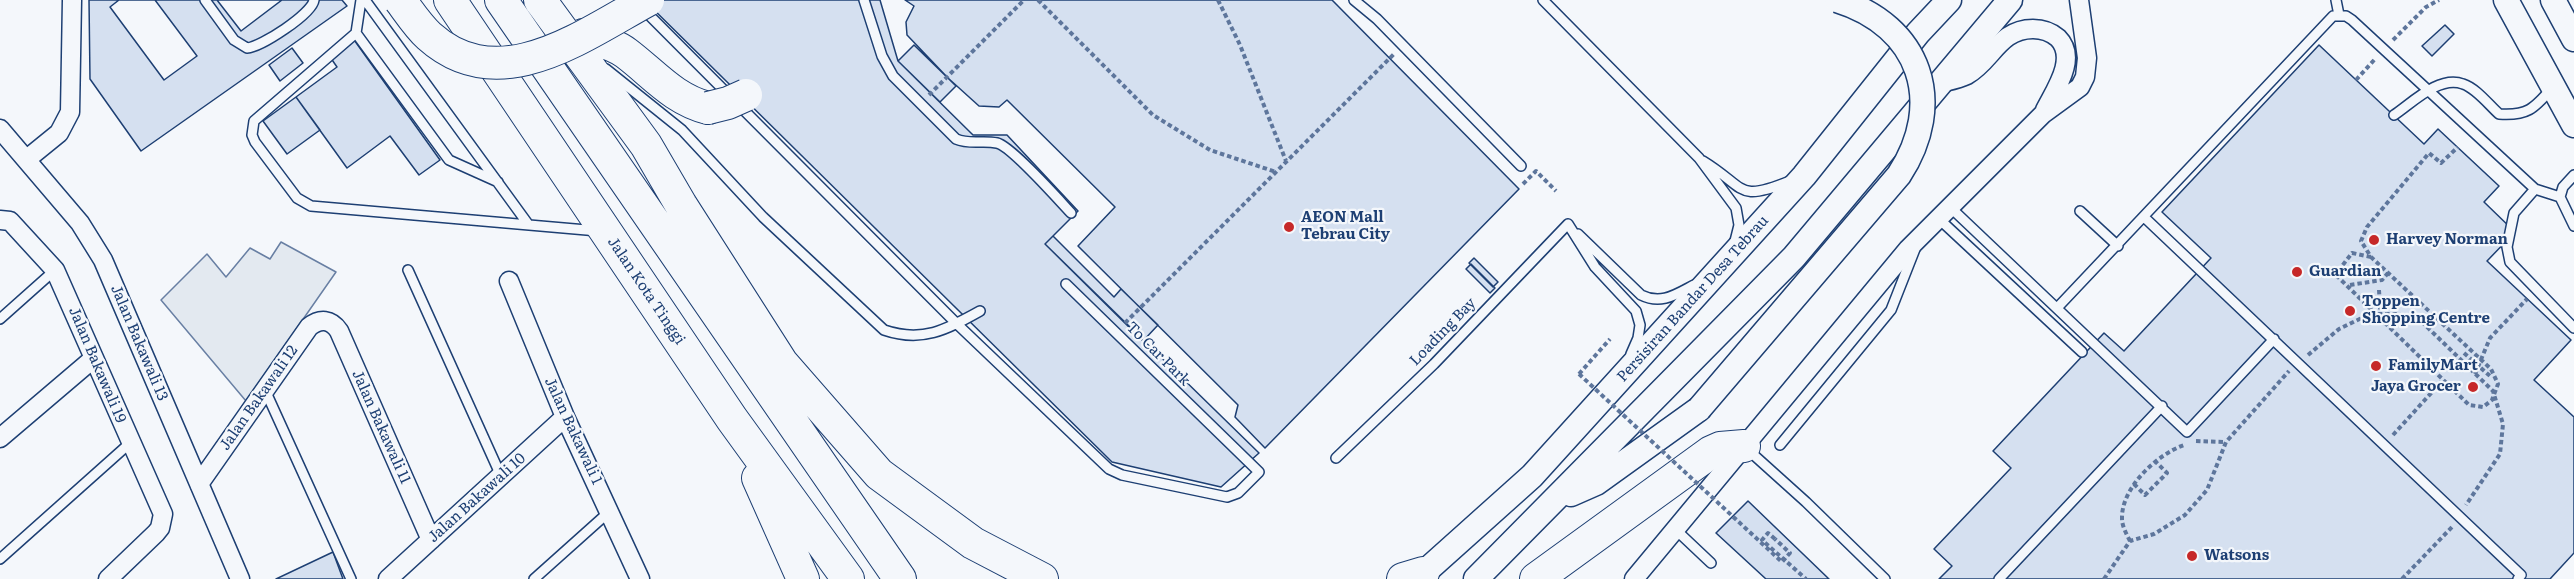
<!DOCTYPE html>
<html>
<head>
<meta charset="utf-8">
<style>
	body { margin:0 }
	canvas { display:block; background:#f4f7fb }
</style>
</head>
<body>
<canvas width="2574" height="579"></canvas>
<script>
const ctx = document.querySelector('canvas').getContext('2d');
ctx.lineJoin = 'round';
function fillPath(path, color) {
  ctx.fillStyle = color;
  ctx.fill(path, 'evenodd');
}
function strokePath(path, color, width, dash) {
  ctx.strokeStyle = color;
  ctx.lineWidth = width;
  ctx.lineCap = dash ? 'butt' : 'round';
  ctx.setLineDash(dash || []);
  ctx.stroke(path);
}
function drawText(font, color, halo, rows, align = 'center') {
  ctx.font = font + ' Literata,serif';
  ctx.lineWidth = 4.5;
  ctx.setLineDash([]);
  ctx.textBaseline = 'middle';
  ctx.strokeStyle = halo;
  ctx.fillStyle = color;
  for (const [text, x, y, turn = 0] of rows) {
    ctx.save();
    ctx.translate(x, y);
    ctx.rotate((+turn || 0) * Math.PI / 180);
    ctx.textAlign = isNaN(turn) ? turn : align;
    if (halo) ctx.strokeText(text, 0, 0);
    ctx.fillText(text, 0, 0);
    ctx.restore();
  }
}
const green = new Path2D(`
	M281,242L336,272L246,401L161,300L207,254L226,277L250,248L270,259Z`);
const building = new Path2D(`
	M89,0H342L347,6L141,151L90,79Z
	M119,0H155L197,56L164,80L110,7Z
	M217,0H282L241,31Z
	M644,0H880L898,61L973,135H1007L1078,211L1045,244L1259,453L1221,487L1112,462Z
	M905,0H1332L1519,189L1265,448L1235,417L1238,405L1078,246L1115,207L1007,100L999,107L979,106L948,78L907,35L906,22L914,6Z
	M2445,25L2454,34L2432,56L2422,46Z
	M352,37L440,160L419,175L390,136L347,168L296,97L337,67L328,54Z
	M914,45L956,86L940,102L898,61Z
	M2319,45L2424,144L2438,129L2499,186L2484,202L2515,232L2487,261L2571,340L2534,380L2574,417V553L2550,579H1939L1952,566L1934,549L2011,468L1993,451L2104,333L2124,351L2211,258L2162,212Z
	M292,48L303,63L280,81L269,65Z
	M296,97L320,130L287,154L263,121Z
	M1053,236L1114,297L1121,289L1158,325L1143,341L1045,244Z
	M1474,258L1498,282L1493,287L1469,263Z
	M1471,264L1495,288L1490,293L1466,269Z
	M1748,501L1829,579H1766L1716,533Z
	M333,552L343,579H276Z`);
const path = new Path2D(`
	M1038,0L1153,115L1210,150L1276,172
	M1218,0L1240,45L1286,161
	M2393,40L2426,7L2439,0
	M2356,80L2375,59
	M929,95L1024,0
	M1523,184L1536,171L1556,191
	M2371,257L2352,253L2342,266L2338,277L2469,405L2483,407L2492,400L2498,384L2491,369L2371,257L2361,241L2367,227L2429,153L2441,163L2458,147
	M2350,285L2382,280L2388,273
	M2379,290L2381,324
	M1125,323L1394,54
	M2464,353L2490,376
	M2308,355L2339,329L2370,314H2398L2423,323L2493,391L2503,424L2500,454L2466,505
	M1579,374L1610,339
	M2475,374L2490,338L2527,299
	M2393,435L2443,380
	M2196,441L2226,442
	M2134,484L2145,495L2167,473L2156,462
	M1775,539L1768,533L1762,540L1806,579
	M2130,541C2127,535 2122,526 2122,519C2121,488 2156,455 2184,445
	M2104,579L2130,541L2154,534L2185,515L2207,490L2226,442L2289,371
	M2402,579L2452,527`);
const lane = new Path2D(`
	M205,0L234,40L247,48C261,47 312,14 314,0
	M361,0L356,33L449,160L498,182
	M365,0L528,224
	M864,0L882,56L893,76L956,139C970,145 982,140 997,143C1011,146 1059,200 1071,213
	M1354,0L1377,19L1521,166
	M1543,0L1699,158L1736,208L1739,225L1735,241
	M2336,0L2339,15
	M642,8L957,324L1109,469L1122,475L1227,497L1238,493L1259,472L1066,284
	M356,33L254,121L252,135L255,142L297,198L311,206L598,231
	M606,69L682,130L763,217L884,330C922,343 946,330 980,311
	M2394,115C2412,103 2439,75 2463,84C2476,88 2489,105 2499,114C2527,116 2534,109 2552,88
	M1703,161C1747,188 1736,203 1790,181
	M2574,175L2563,187L2560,197L2574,226
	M2535,189L2514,213L2507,247L2510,262L2574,328
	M1950,207L2187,432L2274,339
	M2080,211L2118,246
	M2144,217L2521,575L2518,579
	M1938,218L2082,352
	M1568,224L1595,267L1636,311L1640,325L1638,338L1631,354
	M1578,234L1641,295C1661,305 1675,295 1694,285
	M408,270L501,476
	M2057,308L2333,16H2346L2352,20L2535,189L2560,197
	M0,319L55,270
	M265,390L351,579
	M1780,445L1891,310L1915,249
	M1746,448L1806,502L1885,579
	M1336,458L1434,364L1568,224
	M1675,529L1711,563
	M0,559L130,443
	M534,579L610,511
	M1999,579L2162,406`);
const street = new Path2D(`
	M1940,83C1948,81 1959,79 1967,75C1992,61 1999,29 2033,29C2042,29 2051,32 2058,38C2078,58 2055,90 2045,110
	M0,129L80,223L103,260L240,579
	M27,159L59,133L70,112L72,0
	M0,220L10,221L55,270L163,514L160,528L156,533L108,579
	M509,281L565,417L640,579
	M0,438L94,358
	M199,484L309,327C320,318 331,319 339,331L431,540
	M388,579L565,417
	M1634,579L1908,249L2043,114L2080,87L2085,77L2087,58L2079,0`);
const secondary = new Path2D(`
	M2506,0L2574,125
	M2553,0L2574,39
	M1571,494L1596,483L1699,409
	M1417,579L1532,476L1804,176L1918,33L1949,0
	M1476,579L1794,257L2010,0`);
const highway = new Path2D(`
	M450,0L732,419L848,579
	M501,0L900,579
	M540,0L646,145L681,205L782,363L879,474L973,543L1042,579
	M583,35C597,40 614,44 626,53C654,74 673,99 708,108
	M758,478L803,579
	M1403,579L1423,573
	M1536,579L1711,452L1720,448L1744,446`);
const pathBridge = new Path2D(`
	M1579,374L1782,562L1790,553L1775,539`);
const secondaryBridge = new Path2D(`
	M1699,409L1899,175C1946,103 1921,26 1837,0`);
const highwayBridge = new Path2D(`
	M400,0C409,12 418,26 429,36C499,99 582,36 648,0
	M708,108L728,103L746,95`);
const markers = [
	[1289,227,6,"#c62828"],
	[2374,240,6,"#c62828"],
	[2297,272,6,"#c62828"],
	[2350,311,6,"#c62828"],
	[2376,366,6,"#c62828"],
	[2473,387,6,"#c62828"],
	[2192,556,6,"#c62828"]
];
const poiNames = [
	["AEON Mall",1301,218],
	["Tebrau City",1301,235],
	["Harvey Norman",2386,240],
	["Guardian",2309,272],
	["Toppen",2362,302],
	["Shopping Centre",2362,319],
	["FamilyMart",2388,366],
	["Jaya Grocer",2461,387,"right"],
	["Watsons",2204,556]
];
const streetNames = [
	["Jalan Kota Tinggi",646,291,56],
	["Persisiran Bandar Desa Tebrau",1693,299,-48],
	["Loading Bay",1443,332,-46],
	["Jalan Bakawali 13",139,343,67],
	["To Car Park",1158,354,45],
	["Jalan Bakawali 19",97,365,67],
	["Jalan Bakawali 12",259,398,-55],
	["Jalan Bakawali 11",381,427,66],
	["Jalan Bakawali 1",573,431,65],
	["Jalan Bakawali 10",477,498,-42]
];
fillPath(green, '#e3e9f0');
strokePath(green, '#687fa3', 1.5);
fillPath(building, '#d5e0f0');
strokePath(building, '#1d3f73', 1.5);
strokePath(lane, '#1d3f73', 12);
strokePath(street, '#1d3f73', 21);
strokePath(secondary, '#1d3f73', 27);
strokePath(highway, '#1d3f73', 34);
strokePath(path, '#5e769c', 4, [4.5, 3]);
strokePath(lane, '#f4f7fb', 9);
strokePath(street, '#f4f7fb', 18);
strokePath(secondary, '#f4f7fb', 24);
strokePath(highway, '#f4f7fb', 32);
strokePath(secondaryBridge, '#1d3f73', 27, []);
strokePath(highwayBridge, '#1d3f73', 34, []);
strokePath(pathBridge, '#5e769c', 4, [4.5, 3]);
strokePath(secondaryBridge, '#f4f7fb', 24);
strokePath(highwayBridge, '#f4f7fb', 32);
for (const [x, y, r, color] of markers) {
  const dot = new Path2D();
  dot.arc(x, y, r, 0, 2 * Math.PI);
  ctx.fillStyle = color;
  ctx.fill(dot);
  strokePath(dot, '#f4f7fb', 2);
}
drawText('bold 15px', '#1d3f73', '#f4f7fb', poiNames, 'left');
drawText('15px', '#1d3f73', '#f4f7fb', streetNames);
</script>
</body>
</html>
